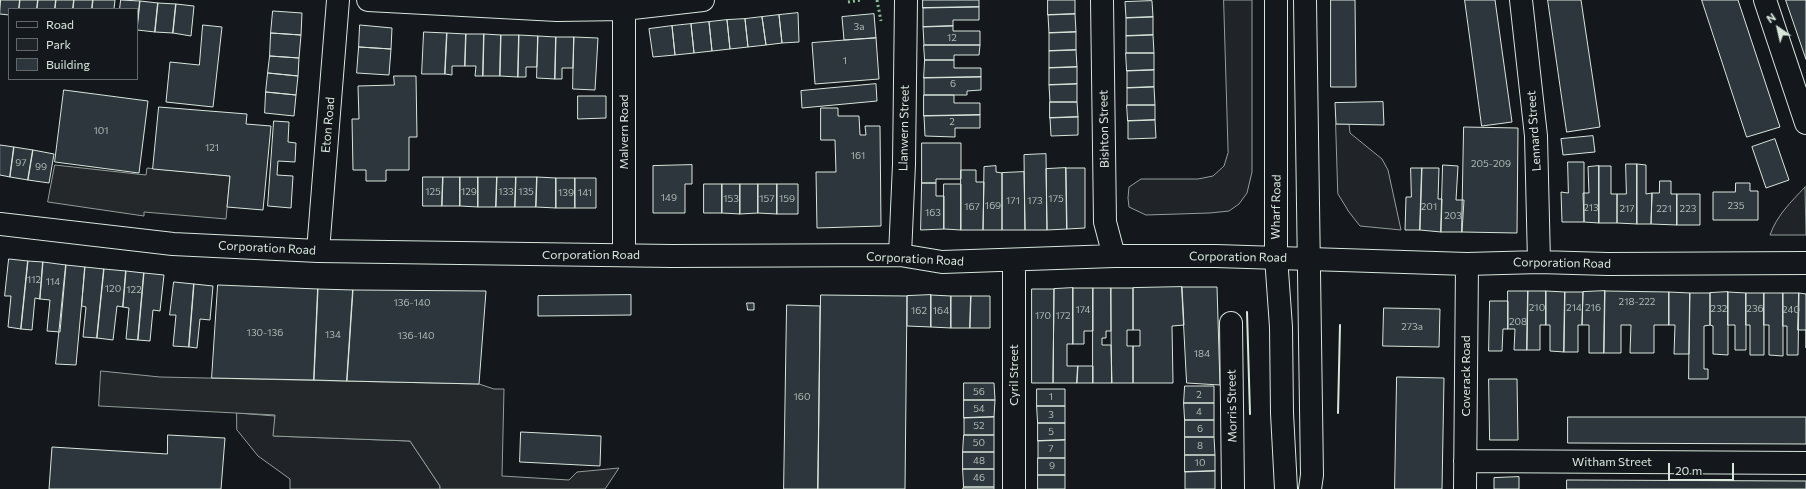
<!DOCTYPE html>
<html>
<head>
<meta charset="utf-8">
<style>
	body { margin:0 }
	#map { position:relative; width:1806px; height:489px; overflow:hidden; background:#14181c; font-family:Commissioner,sans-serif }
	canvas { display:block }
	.legend { position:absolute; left:8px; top:8px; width:130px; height:72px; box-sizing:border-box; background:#14181c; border:1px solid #626a69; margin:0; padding:5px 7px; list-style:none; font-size:12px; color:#d8e6dc }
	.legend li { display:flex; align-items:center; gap:8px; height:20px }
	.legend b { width:20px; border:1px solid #626a69 }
	.north { position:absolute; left:1758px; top:8px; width:40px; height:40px; -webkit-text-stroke:3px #14181c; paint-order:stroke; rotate:326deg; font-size:11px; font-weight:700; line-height:16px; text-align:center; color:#d8e6dc }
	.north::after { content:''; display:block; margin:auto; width:14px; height:18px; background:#d8e6dc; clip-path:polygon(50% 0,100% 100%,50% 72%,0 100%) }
	.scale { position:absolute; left:1668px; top:463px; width:66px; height:18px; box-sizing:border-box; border:2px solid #d8e6dc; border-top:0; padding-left:5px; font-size:12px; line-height:14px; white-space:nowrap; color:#d8e6dc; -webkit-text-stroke:3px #14181c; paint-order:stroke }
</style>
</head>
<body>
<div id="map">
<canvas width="1806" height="489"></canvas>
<ul class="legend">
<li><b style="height:5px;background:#14181c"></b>Road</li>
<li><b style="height:11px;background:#202428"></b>Park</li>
<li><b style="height:11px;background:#2c363c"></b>Building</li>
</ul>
<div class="north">N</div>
<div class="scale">20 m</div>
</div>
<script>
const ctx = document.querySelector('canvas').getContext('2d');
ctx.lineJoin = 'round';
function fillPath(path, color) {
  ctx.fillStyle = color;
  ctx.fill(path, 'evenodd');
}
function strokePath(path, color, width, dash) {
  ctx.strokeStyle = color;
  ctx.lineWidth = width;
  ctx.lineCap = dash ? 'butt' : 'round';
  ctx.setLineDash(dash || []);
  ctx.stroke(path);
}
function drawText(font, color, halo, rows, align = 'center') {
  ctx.font = font + ' Commissioner,sans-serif';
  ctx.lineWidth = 3;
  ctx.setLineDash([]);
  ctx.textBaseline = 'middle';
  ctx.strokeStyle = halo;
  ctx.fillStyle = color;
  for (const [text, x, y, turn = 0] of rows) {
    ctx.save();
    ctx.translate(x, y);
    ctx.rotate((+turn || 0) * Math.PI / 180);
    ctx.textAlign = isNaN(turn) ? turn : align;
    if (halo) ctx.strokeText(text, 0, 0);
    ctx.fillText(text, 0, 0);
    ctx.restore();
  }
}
const green = new Path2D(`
	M1224,0H1252V172L1247,193L1239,204L1229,211L1210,213L1146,215L1129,207L1128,198L1129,187L1141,179H1198L1213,176L1224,166L1228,153Z
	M1336,124H1349L1350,133L1382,159L1388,170L1401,230L1360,226L1349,212L1338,194Z
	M1805,187L1806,235H1770C1777,215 1791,202 1805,187Z
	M237,413L275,416L274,436L410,441L440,486V489H290V479L258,456L237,430Z`);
const parking = new Path2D(`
	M55,165L146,175L147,168L230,176L226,219L144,212V216L48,202Z
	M101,371L160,377L479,384L494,389H504L502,476L569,480L577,472L619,468L605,489H440V486L410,441L273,436L275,415L99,406Z`);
const building = new Path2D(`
	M1,0H20L19,9H9V15L0,14Z
	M20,0H38L37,9H19Z
	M38,0H56L55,9H37Z
	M56,0H74L73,9H55Z
	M74,0H93L92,9H73Z
	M93,0H115L114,9H92Z
	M121,0L140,1L137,30V9H120Z
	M923,0H979V7L923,8Z
	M1048,0H1075V14L1048,15Z
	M1331,0H1355L1356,87H1331Z
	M1465,0H1495L1512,122L1482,126Z
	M1548,0H1581L1600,127L1567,132Z
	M1702,0H1738L1780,127L1747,137Z
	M1786,0H1806V59Z
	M140,1L158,3L155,32L137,30Z
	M1152,1L1153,17L1126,18L1125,2Z
	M158,3L176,4L173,33L155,32Z
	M176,4L194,6L191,36L173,33Z
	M979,7V20H953V26L923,27V8Z
	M273,11L302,13L301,35L271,33Z
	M798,13L799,42L782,43L779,15Z
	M874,14L876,38L844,40L842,17Z
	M1075,14L1076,32L1049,33L1048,15Z
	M779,15L782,43L766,45L762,17Z
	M762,17L766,45L748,47L745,19Z
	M1153,17V35L1126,36V18Z
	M745,19L748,47L730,49L727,20Z
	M727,20L730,49L712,51L709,22Z
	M709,22L712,51L694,53L691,24Z
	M691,24L694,53L675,55L672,26Z
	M203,25L222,27L213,107L166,102L170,62L199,65Z
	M360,25L392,28L391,49L359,47Z
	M672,26L675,55L653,57L649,29Z
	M953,26V31H980V45H924L923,27Z
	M424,32L447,33L445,74H422Z
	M1076,32V50L1049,51V33Z
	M271,33L301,35L299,58L270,56Z
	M447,33L466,34L465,66H452V75L445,74Z
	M466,34H484L483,76H475L476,66H465Z
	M484,34L501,35L500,76H483Z
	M501,35H519L518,77L500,76Z
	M519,35L538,36L537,67H526V77H518Z
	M1153,35L1154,53H1126V36Z
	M538,36L556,37L555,79L537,78Z
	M556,37H574L573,68H562V79H555Z
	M574,37L598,38L595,90L573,89Z
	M876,38L879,79L815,84L812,43Z
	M924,45H980L979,55H954V60H925Z
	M359,47L391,49L389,75L357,73Z
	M1076,50L1077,67L1049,68V51Z
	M1126,53H1154V70L1127,71Z
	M270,56L299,58L298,76L268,73Z
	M925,60H954V68H981V77L924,78Z
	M1077,67V84L1049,85V68Z
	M1154,70V87L1127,88V71Z
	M268,73L298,76L296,95L266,92Z
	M394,76H416L417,137H409V170H386V181H366V170H353L352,119H359L358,86L394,85Z
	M981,77V90L967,91V95H924V78Z
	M876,84L877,101L802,108L801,91Z
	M1077,84V102H1050L1049,85Z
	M1154,87L1155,105H1127V88Z
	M64,90L148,101L139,173L55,162Z
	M266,92L296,95L294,116L265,113Z
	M924,95H954V103H980V115L924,116Z
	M578,96H606V118L578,119Z
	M1050,102H1077L1078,117L1050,118Z
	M1383,102L1384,125L1336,124L1335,103Z
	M1127,105H1155V120L1128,121Z
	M159,107L247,114L246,124L271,126L263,210L227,207L230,176L153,169Z
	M821,108H838V116H859L860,135H866L865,126H880L881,226L817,228L816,172H836L835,140H821Z
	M980,115V128H955V137L925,136L924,116Z
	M1078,117V135L1051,136L1050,118Z
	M1155,120L1156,138L1128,139V121Z
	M274,121L289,122L288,142L296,143L295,162L278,161L277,175L293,176L291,208L268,206Z
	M1464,127L1518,128L1517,233L1462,232Z
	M1593,136L1595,152L1563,155L1561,139Z
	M1775,139L1789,180L1766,188L1752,147Z
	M922,143H961V179H936V183H922Z
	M0,145L14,147L10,177L0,175Z
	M14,147L33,150L28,180L10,177Z
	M33,150L54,154L49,183L28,180Z
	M1046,154L1047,230H1025L1024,155Z
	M1568,162H1584V222H1562L1561,192L1568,193Z
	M1626,164H1637V224L1617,223V194H1626Z
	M1637,164L1646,165V194L1652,193L1651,224H1637Z
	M692,165V184H685V213H653V166Z
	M1443,165L1458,166L1456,200H1464L1462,232H1441Z
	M996,166V172L1002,173V230H983L984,167Z
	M1599,166V223L1584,222L1583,193H1589L1588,167Z
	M1599,166H1611V194H1617V223H1599Z
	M1066,168L1067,229L1047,230L1046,169Z
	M1066,168H1085V228L1067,229Z
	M1411,168H1422L1420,230H1405L1406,197H1411Z
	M1422,168H1439L1438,199H1442L1441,232L1420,230Z
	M961,170H976V182H984L983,230H961Z
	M1024,172L1025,230H1002V173Z
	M423,177H443L442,206H423Z
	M443,177H460V206H442Z
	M460,177H478V207L460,206Z
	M478,177H497L496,207H478Z
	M497,177H516L515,207H496Z
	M516,177H537L536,207H515Z
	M537,177L556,178V208L536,207Z
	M556,178H575V208H556Z
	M575,178H596V208H575Z
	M1660,181H1671V194H1677V225L1651,224L1652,193H1659Z
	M922,183H936V196H944V229L921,230Z
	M1736,183H1750V191H1758V220H1713V192H1735Z
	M704,184H722V213H704Z
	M722,184H740V214L722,213Z
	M740,184H758V213L740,214Z
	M758,184H777V214L758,213Z
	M777,184H798V214H777Z
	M944,184H961V230L944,229Z
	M1677,194H1700V225H1677Z
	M9,259L28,261L21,329L8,327L11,296H5Z
	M28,261L43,262L40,299L35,298L32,330L21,329Z
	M43,262L66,265L60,332L47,331L50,300L40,299Z
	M66,265L85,267L76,365L56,364Z
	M85,267L104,269L97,338L83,337L86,307L82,306Z
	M104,269L126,271L123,307L117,306L113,340L97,338Z
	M126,271L144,273L138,340L126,339L129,308L123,307Z
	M144,273L164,275L160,311L153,310L150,341L138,340Z
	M174,282L194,284L189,347L173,346L176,315H170Z
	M194,284L213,286L210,320L200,319L197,348L189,347Z
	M218,285L318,289L314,380L212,378Z
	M1182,287L1184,325L1172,326L1173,383H1133V346H1140V330H1133V288Z
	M1182,287H1217L1220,385L1187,383Z
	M1073,288V344H1067V366H1078L1077,383H1053L1054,289Z
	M1073,288H1093V331H1084V344H1073Z
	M1093,288H1111V331H1106V338H1102V345H1111L1112,383H1093Z
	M1111,288H1133V330H1127V346H1133V383H1112Z
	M318,289L353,290L347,381L314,380Z
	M1032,289H1054L1053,383H1032Z
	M353,290L486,291L479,384L347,381Z
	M1508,291H1528L1527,350H1514L1515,329H1508Z
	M1528,291H1546V325H1540V350H1527Z
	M1546,291L1565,292L1564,352L1550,351V325H1546Z
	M1605,291L1604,353H1589V325H1582L1583,292Z
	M1605,291L1669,292V325H1654V353H1630L1631,325H1621V353H1604Z
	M1565,292H1583L1582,325H1578V352H1564Z
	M1669,292L1690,293L1689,354H1674L1675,325H1669Z
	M1728,292V355L1713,354V326L1710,325V293Z
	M1728,292L1746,293V350H1735V325H1728Z
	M1690,293H1710V325L1704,326V369H1708V379H1689Z
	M1746,293H1764V355H1750V325H1746Z
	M1764,293H1783V356L1769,355V325H1764Z
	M1783,293H1799L1798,355H1787V326H1783Z
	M1799,293L1806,294V348V330H1798Z
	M631,295V315L538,316V296Z
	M821,295L907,296L905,489H818Z
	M931,295V327L907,326V296Z
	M931,295L951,296V328L931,327Z
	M951,296H971L970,328H951Z
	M971,296H990V328H970Z
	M1490,301H1508V329H1503L1502,351H1489Z
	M747,303H754V310H748Z
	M787,305L820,306L818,489H784Z
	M1384,308L1440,309L1439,347L1383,346Z
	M1078,366H1093V383H1077Z
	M1397,377L1444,378L1442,489H1395Z
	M1489,379H1517L1518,440H1490Z
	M964,383H994L995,400H964Z
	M1185,386H1214V403H1184Z
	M1037,389H1065V406H1037Z
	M964,400H995L994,417L964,418Z
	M1184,403H1214V420H1185Z
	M1037,406H1065V423H1038Z
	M994,417V435H964V418Z
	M1568,417H1806V444L1568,443Z
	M1185,420H1214V437H1185Z
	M1038,423H1065V440L1038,441Z
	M521,432L601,436L600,466L520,462Z
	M168,435L225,438L221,489H49L52,447L167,454Z
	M964,435H994V452H963Z
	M1185,437H1214L1215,455H1185Z
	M1065,440V458H1038V441Z
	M963,452H994V469H963Z
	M1185,455H1215V471L1185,472Z
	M1038,458H1065V475H1038Z
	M963,469H994V487H964Z
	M1215,471V489H1185V472Z
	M1038,475H1065V489H1038Z
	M1519,477V489H1494V478Z
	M1567,480L1806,481V489H1567Z
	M964,487H994V489H963Z`);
const minor = new Path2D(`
	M368,0L557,10L624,9L703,0
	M1102,0L1105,222L1114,256
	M1521,0L1536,136L1539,262
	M1765,0L1806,123
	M0,224L173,244L318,251L672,256L900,255L942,262L1114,256H1216L1467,264L1539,262L1608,264L1806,263
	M318,251L338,0
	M624,255V9
	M900,255L904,164L906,0
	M1014,260V489
	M1231,323L1233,489
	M1465,461L1806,463
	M1465,489L1467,264`);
const major = new Path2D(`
	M1276,0V257L1281,327L1282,413L1286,489
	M1305,0L1312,475L1310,489`);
const hedge = new Path2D(`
	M877,0L881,21
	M848,2L862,0`);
const wall = new Path2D(`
	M1247,312L1250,414
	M1338,413L1340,325`);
const numberNames = [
	["3a",859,27],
	["12",952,38],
	["1",845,61],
	["6",953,84],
	["2",952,122],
	["101",101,131],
	["121",212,148],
	["161",858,156],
	["97",21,163],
	["205-209",1491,164],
	["99",41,167],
	["125",433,192],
	["129",469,192],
	["133",506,192],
	["135",526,192],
	["139",566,193],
	["141",585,193],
	["149",669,198],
	["153",731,199],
	["157",767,199],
	["159",787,199],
	["175",1056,199],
	["171",1013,201],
	["173",1035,201],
	["169",993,206],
	["235",1736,206],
	["167",972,207],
	["201",1429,207],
	["213",1591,208],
	["217",1627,209],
	["221",1664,209],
	["223",1688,209],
	["163",933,213],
	["203",1453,216],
	["112",34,280],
	["114",53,282],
	["120",113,289],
	["122",134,290],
	["218-222",1637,302],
	["136-140",412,303],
	["210",1537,308],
	["214",1574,308],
	["216",1593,308],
	["232",1719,309],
	["236",1755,309],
	["174",1083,310],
	["240",1791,310],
	["162",919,311],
	["164",941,311],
	["170",1043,316],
	["172",1063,316],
	["208",1518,322],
	["273a",1412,327],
	["130-136",265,333],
	["134",333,335],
	["136-140",416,336],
	["184",1202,354],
	["56",979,392],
	["2",1199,395],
	["160",802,397],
	["1",1051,397],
	["54",979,409],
	["4",1199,412],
	["3",1051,415],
	["52",979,426],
	["6",1200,429],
	["5",1051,432],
	["50",979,443],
	["8",1200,446],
	["7",1051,449],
	["48",979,461],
	["10",1200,463],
	["9",1052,466],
	["46",979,478]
];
const streetNames = [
	["Eton Road",328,125,-85],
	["Llanwern Street",904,128,-89],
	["Bishton Street",1104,129,-91],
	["Lennard Street",1534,131,-94],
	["Malvern Road",624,132,-90],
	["Wharf Road",1276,207,-89],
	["Corporation Road",267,248,3],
	["Corporation Road",591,255],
	["Corporation Road",1238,257,1],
	["Corporation Road",915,259,3],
	["Corporation Road",1562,263,1],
	["Cyril Street",1014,375,-90],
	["Coverack Road",1466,376,-90],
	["Morris Street",1232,406,-91],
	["Witham Street",1612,462]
];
fillPath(green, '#202428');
strokePath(green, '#939e99', 1);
fillPath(parking, '#24282b');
strokePath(parking, '#939e99', 1);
fillPath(building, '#2c363c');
strokePath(building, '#d8e6dc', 1);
strokePath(minor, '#d8e6dc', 24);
strokePath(major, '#d8e6dc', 24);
strokePath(minor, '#14181c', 22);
strokePath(major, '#14181c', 22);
strokePath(hedge, '#8ac095', 3, [2, 3]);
strokePath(wall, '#d8e6dc', 2);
drawText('10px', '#adbab4', null, numberNames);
drawText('12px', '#d8e6dc', '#14181c', streetNames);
</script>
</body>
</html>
